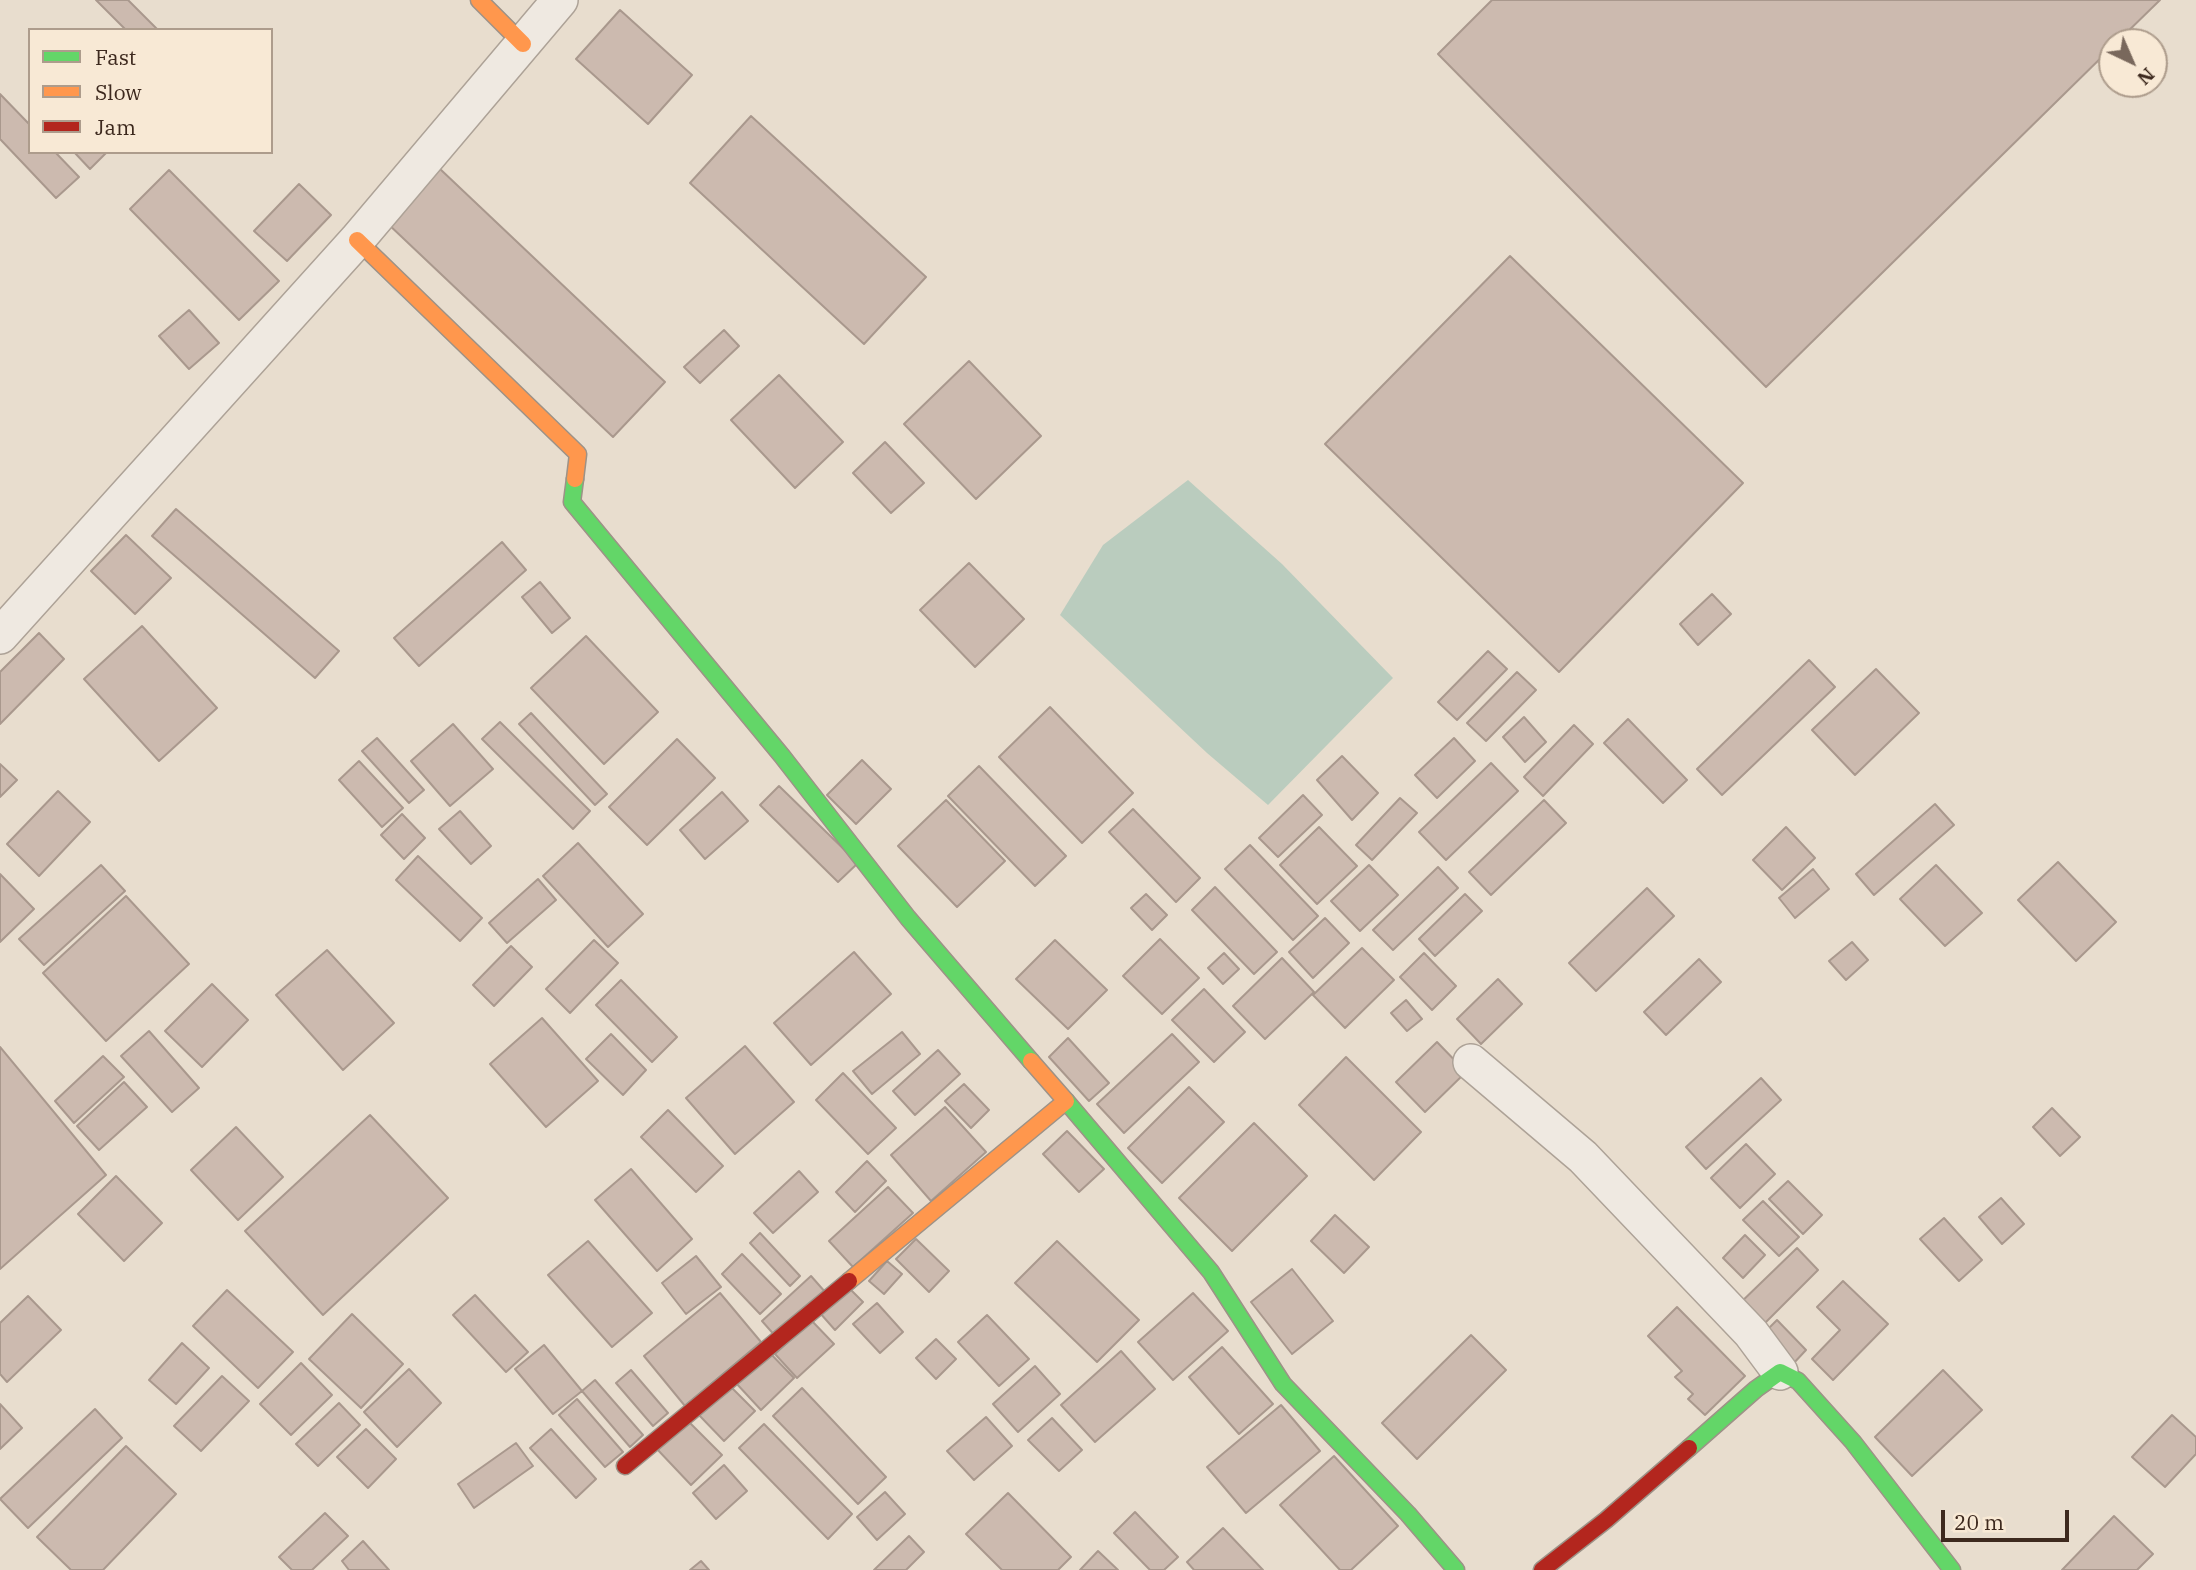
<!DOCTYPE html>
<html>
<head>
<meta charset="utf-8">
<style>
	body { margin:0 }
	#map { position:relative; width:2196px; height:1570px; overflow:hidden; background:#e8ddce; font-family:"IBM Plex Serif",serif }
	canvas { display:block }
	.legend { position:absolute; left:28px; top:28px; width:245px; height:126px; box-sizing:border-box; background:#f8e9d5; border:2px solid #ad9c8c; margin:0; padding:9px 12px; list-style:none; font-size:21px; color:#3d291e }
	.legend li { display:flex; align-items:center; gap:14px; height:35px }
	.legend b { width:35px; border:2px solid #ad9c8c }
	.north { position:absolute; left:2098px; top:28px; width:70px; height:70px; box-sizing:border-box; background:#f8e9d5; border:2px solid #ad9c8c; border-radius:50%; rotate:136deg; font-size:19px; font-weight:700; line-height:28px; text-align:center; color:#3d291e }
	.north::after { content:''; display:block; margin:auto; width:24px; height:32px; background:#79685c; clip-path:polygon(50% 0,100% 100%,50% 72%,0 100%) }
	.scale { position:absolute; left:1941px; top:1510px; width:128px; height:32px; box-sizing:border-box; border:4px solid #3d291e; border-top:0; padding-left:9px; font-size:21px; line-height:24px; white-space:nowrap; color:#3d291e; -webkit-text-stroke:5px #f8e9d5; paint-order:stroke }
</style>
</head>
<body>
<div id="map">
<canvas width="2196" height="1570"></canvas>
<ul class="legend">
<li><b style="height:9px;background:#63d668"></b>Fast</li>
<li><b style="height:9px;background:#ff974d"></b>Slow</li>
<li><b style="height:9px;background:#b3261e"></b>Jam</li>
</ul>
<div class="north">N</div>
<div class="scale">20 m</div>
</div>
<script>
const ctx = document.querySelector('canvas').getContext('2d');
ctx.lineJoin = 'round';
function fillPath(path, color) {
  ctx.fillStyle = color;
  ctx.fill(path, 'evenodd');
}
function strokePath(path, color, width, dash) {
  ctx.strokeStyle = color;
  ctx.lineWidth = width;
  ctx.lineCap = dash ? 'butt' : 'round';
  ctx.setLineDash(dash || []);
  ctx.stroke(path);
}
const water = new Path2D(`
	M1188,480L1282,564L1393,678L1268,805L1207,753L1060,615L1103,545Z`);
const building = new Path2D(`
	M96,0H128L158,30H126Z
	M1492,0H2160L2117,42H2112V47L1766,387L1438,54Z
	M620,10L692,75L648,124L576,59Z
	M0,94L30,125V152H55L79,177L56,198L0,139Z
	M751,116L926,277L864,344L690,183Z
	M74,152H107L90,169Z
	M439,168L665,382L613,437L386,222Z
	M169,170L279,281L239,320L130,209Z
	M299,184L331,215L287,261L254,231Z
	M1510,256L1743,483L1559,672L1325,444Z
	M189,310L219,343L189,369L159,336Z
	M724,330L739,346L700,383L684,367Z
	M969,361L1041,436L976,499L904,424Z
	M779,375L843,442L795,488L731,420Z
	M885,442L924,483L891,513L853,473Z
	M176,509L339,651L315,678L152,536Z
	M126,535L171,578L135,614L91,571Z
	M502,542L526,570L419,666L394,638Z
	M969,563L1024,619L975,667L920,610Z
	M540,582L570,618L552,633L522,597Z
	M1712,594L1731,614L1698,645L1680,624Z
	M142,626L217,708L159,761L84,679Z
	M39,633L64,659L0,724V672Z
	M586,636L658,712L604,764L531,688Z
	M1488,651L1507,669L1457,720L1438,702Z
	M1809,660L1835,687L1722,795L1697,769Z
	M1876,669L1919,713L1855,775L1812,730Z
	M1517,672L1536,690L1486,741L1467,723Z
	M1050,707L1133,793L1082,843L999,757Z
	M531,713L607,794L595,805L519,724Z
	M1524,717L1546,742L1525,762L1503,737Z
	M1628,719L1687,780L1663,803L1604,743Z
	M500,722L590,811L573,829L482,739Z
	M453,724L493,769L450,806L411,761Z
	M1574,725L1593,744L1543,796L1524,777Z
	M377,738L424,790L409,803L362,751Z
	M1454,738L1475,761L1437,798L1415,775Z
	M677,739L715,778L647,845L609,807Z
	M1342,756L1378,793L1352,820L1317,780Z
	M862,760L891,789L856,824L827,795Z
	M359,761L403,808L382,827L339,780Z
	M1491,763L1518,791L1446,860L1419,832Z
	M0,764L17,780L0,797Z
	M979,766L1066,856L1035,886L948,796Z
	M779,786L858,863L838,882L760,805Z
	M58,791L90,822L39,876L7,844Z
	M722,792L748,821L705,859L680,830Z
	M1303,795L1322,815L1278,857L1259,838Z
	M1400,798L1417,813L1372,860L1356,845Z
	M946,800L1005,861L957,907L898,846Z
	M1544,800L1566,823L1491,895L1469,872Z
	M1935,804L1954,825L1874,895L1856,874Z
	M1133,809L1200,878L1176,902L1109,832Z
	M460,811L491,846L471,864L439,829Z
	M402,814L425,838L404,859L381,835Z
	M1319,827L1357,866L1317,904L1280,865Z
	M1786,827L1815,858L1782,890L1753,860Z
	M578,843L643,914L608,947L543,876Z
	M1250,845L1318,916L1293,940L1225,869Z
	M418,856L482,918L460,941L396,880Z
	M2058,862L2116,922L2076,961L2018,900Z
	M101,865L125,891L44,965L19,939Z
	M1369,865L1398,895L1360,931L1331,901Z
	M1936,865L1982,913L1945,946L1900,899Z
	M1438,867L1458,888L1393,950L1373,930Z
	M1813,869L1829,889L1795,918L1779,898Z
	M0,874L34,909L0,942Z
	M538,879L556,900L507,943L489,923Z
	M1215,887L1277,952L1254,974L1192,910Z
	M1647,888L1674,916L1596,991L1569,963Z
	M1146,894L1167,915L1152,930L1131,908Z
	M1465,894L1482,911L1435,956L1419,939Z
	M126,896L189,964L106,1041L43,973Z
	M1325,918L1349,943L1313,978L1289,952Z
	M1160,939L1199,978L1162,1014L1123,976Z
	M594,940L618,963L570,1013L546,989Z
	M1055,940L1107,990L1068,1029L1016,979Z
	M1852,942L1868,960L1846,980L1829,961Z
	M511,946L532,967L494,1006L473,985Z
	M1362,948L1394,980L1345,1028L1313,995Z
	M327,950L394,1023L343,1070L276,995Z
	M854,952L891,994L811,1065L774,1023Z
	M1224,953L1239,969L1223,984L1208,968Z
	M1424,953L1456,986L1432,1010L1400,977Z
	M1282,958L1314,992L1265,1039L1233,1006Z
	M1699,959L1721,982L1666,1035L1644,1012Z
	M1498,979L1522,1004L1481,1044L1457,1019Z
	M621,980L677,1037L652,1062L596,1005Z
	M212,984L248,1020L202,1067L165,1031Z
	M1204,989L1245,1032L1214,1062L1172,1020Z
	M1406,1000L1422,1019L1407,1031L1391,1013Z
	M542,1018L598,1081L546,1127L490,1064Z
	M149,1031L199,1088L172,1112L121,1056Z
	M902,1032L920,1054L872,1094L853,1071Z
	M611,1034L646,1070L623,1095L586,1059Z
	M1172,1034L1199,1062L1124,1133L1097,1104Z
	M1068,1038L1109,1083L1089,1101L1049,1057Z
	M1437,1042L1466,1072L1425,1112L1396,1082Z
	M745,1046L794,1102L735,1154L686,1098Z
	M0,1047L106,1175L0,1269Z
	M938,1050L960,1074L915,1115L893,1091Z
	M103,1056L124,1077L74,1123L55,1101Z
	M1346,1057L1421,1132L1374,1180L1299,1105Z
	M843,1073L896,1128L868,1154L816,1100Z
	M1761,1078L1781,1100L1706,1169L1686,1147Z
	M124,1082L147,1107L99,1150L77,1126Z
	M964,1084L989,1110L971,1128L945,1101Z
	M1189,1087L1224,1122L1162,1183L1128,1148Z
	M945,1107L986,1152L931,1201L891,1155Z
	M2052,1108L2080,1137L2060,1156L2033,1127Z
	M668,1110L723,1166L696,1192L641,1137Z
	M370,1115L448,1198L323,1315L245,1231Z
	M1254,1123L1307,1176L1232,1251L1179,1198Z
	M236,1127L283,1177L238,1220L191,1170Z
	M1067,1131L1104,1169L1079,1192L1043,1154Z
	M1746,1144L1775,1174L1740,1208L1711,1178Z
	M867,1161L886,1181L855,1212L836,1192Z
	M631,1169L692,1239L657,1271L595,1200Z
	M799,1171L818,1192L773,1233L754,1213Z
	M116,1176L162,1223L124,1261L78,1214Z
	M1788,1181L1822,1215L1803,1234L1769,1199Z
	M888,1187L913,1213L853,1267L829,1241Z
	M2001,1198L2024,1224L2002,1244L1979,1217Z
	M1763,1201L1799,1237L1779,1256L1743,1220Z
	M1335,1215L1369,1247L1344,1273L1311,1241Z
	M1944,1218L1982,1260L1959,1281L1920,1239Z
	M760,1233L800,1276L790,1286L750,1243Z
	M1745,1235L1765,1255L1743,1278L1723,1258Z
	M916,1239L949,1271L929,1292L896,1259Z
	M588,1241L652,1313L612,1347L548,1275Z
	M1057,1241L1139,1320L1097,1362L1015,1283Z
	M1797,1248L1818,1270L1758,1330L1735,1308Z
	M742,1254L781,1294L760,1314L722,1274Z
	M696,1256L721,1287L686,1314L662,1283Z
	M887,1261L902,1274L884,1294L869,1281Z
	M1292,1269L1333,1321L1292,1354L1251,1302Z
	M811,1276L826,1293L777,1338L762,1321Z
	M1843,1281L1888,1324L1833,1380L1812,1359L1840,1330L1817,1307Z
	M848,1287L863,1302L835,1330L820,1313Z
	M227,1290L293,1352L258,1388L193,1326Z
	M720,1293L761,1342L685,1406L644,1356Z
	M1193,1293L1228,1331L1173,1380L1138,1342Z
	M475,1295L528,1352L506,1372L453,1315Z
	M28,1296L61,1330L7,1382L0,1374V1323Z
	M877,1303L903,1332L880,1353L853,1324Z
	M1677,1307L1745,1376L1705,1415L1688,1399L1693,1394L1675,1377L1682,1371L1648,1336Z
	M352,1314L403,1364L361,1408L309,1359Z
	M987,1315L1029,1359L999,1386L958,1342Z
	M811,1320L834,1344L797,1378L775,1354Z
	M1777,1320L1806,1350L1792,1365L1762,1335Z
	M1471,1335L1506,1370L1417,1459L1382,1423Z
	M936,1339L956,1359L936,1379L916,1358Z
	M182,1343L209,1368L176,1404L149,1380Z
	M544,1345L582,1391L553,1414L515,1369Z
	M1222,1347L1273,1404L1239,1434L1189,1377Z
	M1121,1351L1155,1389L1095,1442L1061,1405Z
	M769,1352L794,1378L761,1410L736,1383Z
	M301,1363L332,1395L291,1435L260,1404Z
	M1035,1366L1060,1394L1018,1432L993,1404Z
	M409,1369L441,1403L397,1447L364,1412Z
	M631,1370L668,1413L653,1426L616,1383Z
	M1943,1370L1982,1410L1912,1476L1875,1437Z
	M222,1376L249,1401L201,1451L174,1426Z
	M595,1380L643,1435L630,1447L582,1391Z
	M729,1385L755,1411L724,1441L698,1414Z
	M802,1388L886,1477L858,1504L773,1416Z
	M577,1399L623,1452L605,1467L559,1415Z
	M339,1403L360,1425L318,1466L296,1444Z
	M0,1404L22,1428L0,1449Z
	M1281,1405L1320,1451L1246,1513L1207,1467Z
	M95,1409L122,1438L28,1528L0,1499Z
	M2172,1415L2196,1437V1454L2165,1487L2132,1457Z
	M986,1417L1012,1446L974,1480L947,1451Z
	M1052,1418L1082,1450L1059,1471L1028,1440Z
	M686,1419L722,1455L691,1485L656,1448Z
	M764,1424L852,1514L828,1539L739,1448Z
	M366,1429L396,1459L368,1488L337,1457Z
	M551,1429L596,1479L576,1498L530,1448Z
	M516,1443L533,1466L474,1508L458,1484Z
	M126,1446L176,1494L103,1570H71L37,1537Z
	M1334,1456L1398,1526L1351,1570H1340L1280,1505Z
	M724,1465L747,1491L716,1519L693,1493Z
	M885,1492L905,1514L877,1540L857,1517Z
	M1008,1493L1071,1557L1058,1570H1002L966,1534Z
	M1135,1512L1178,1557L1164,1570H1150L1114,1533Z
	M325,1513L348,1536L312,1570H292L279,1557Z
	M2114,1516L2153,1554L2137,1570H2062Z
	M1223,1528L1263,1570H1194L1187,1562Z
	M909,1536L924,1552L906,1570H874Z
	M363,1541L389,1570H349L342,1561Z
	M1098,1551L1118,1570H1080Z
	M701,1561L709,1570H690Z`);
const street = new Path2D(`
	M0,636L357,240L560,0
	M1471,1062L1583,1157L1751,1333L1780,1372`);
const fast = new Path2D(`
	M575,479L572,502L782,756L908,918L1031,1061
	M1066,1101L1211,1272L1283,1384L1408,1514L1456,1570
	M1689,1448L1756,1389L1780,1372L1798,1381L1853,1442L1952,1570`);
const slow = new Path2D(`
	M479,0L523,44
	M357,240L578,454L575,479
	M849,1281L1066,1101L1031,1061`);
const jam = new Path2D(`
	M625,1466L849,1281
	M1542,1570L1606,1520L1689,1448`);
fillPath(water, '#baccbe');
fillPath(building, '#ccbaaf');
strokePath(building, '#a9988d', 2);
strokePath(street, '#ada297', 38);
strokePath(fast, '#9d9287', 19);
strokePath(slow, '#9d9287', 19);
strokePath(jam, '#9d9287', 19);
strokePath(street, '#efe9e1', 35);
strokePath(fast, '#63d668', 16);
strokePath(slow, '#ff974d', 16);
strokePath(jam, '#b3261e', 16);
</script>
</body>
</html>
